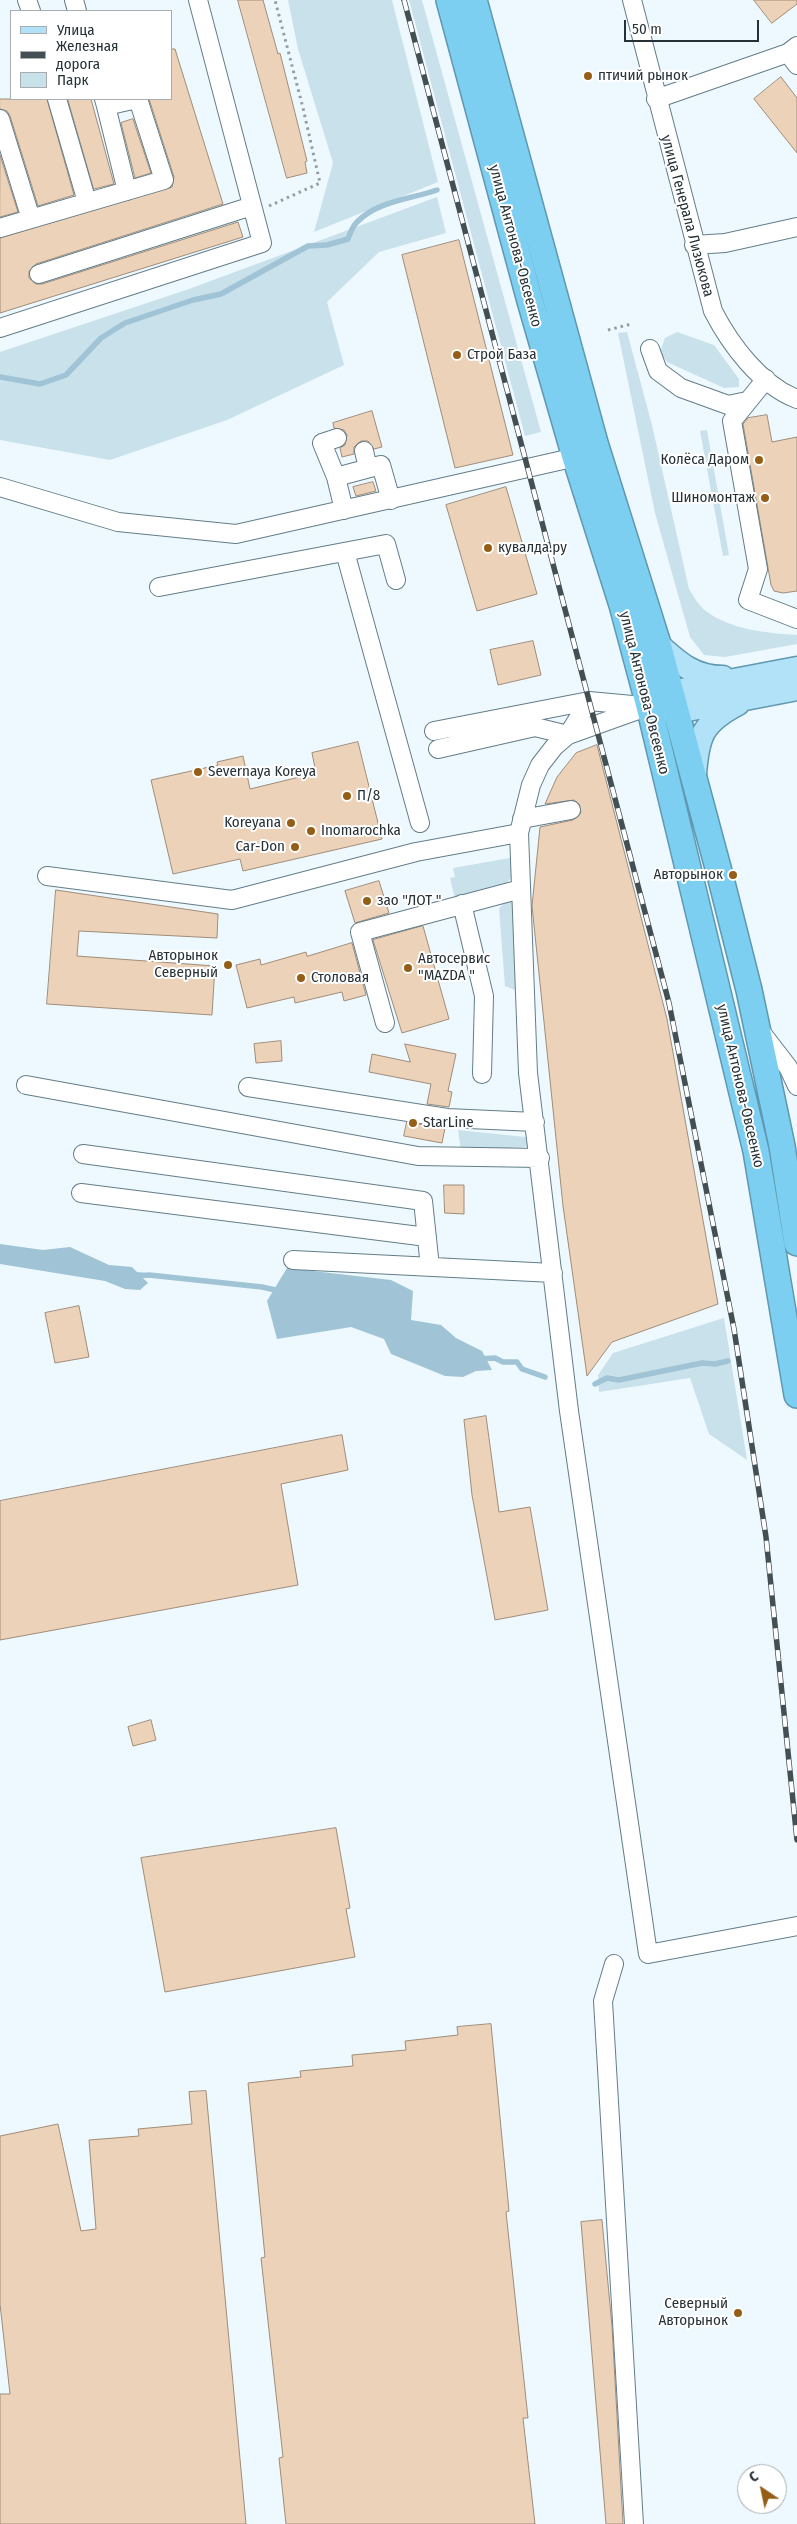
<!DOCTYPE html>
<html>
<head>
<meta charset="utf-8">
<style>
	body { margin:0 }
	#map { position:relative; width:797px; height:2524px; overflow:hidden; background:#eef9ff; font-family:"Fira Sans Condensed",sans-serif }
	canvas { display:block }
	.legend { position:absolute; left:10px; top:10px; width:162px; height:90px; box-sizing:border-box; background:#fff; border:1px solid #a8adaf; margin:0; padding:6px 9px; list-style:none; font-size:15px; color:#263136 }
	.legend li { display:flex; align-items:center; gap:10px; height:25px }
	.legend b { width:25px; border:1px solid #a8adaf }
	.north { position:absolute; left:737px; top:2464px; width:50px; height:50px; box-sizing:border-box; background:#fff; border:1px solid #a8adaf; border-radius:50%; rotate:326deg; font-size:14px; font-weight:700; line-height:20px; text-align:center; color:#263136 }
	.north::after { content:''; display:block; margin:auto; width:18px; height:22px; background:#955e16; clip-path:polygon(50% 0,100% 100%,50% 72%,0 100%) }
	.scale { position:absolute; left:624px; top:20px; width:135px; height:22px; box-sizing:border-box; border:2px solid #263136; border-top:0; padding-left:6px; font-size:15px; line-height:18px; white-space:nowrap; color:#263136; -webkit-text-stroke:4px #fff; paint-order:stroke }
</style>
</head>
<body>
<div id="map">
<canvas width="797" height="2524"></canvas>
<ul class="legend">
<li><b style="height:6px;background:#b1e2f7"></b>Улица</li>
<li><b style="height:6px;background:#444f54"></b>Железная дорога</li>
<li><b style="height:14px;background:#c9e1eb"></b>Парк</li>
</ul>
<div class="north">С</div>
<div class="scale">50 m</div>
</div>
<script>
const ctx = document.querySelector('canvas').getContext('2d');
ctx.lineJoin = 'round';
function fillPath(path, color) {
  ctx.fillStyle = color;
  ctx.fill(path, 'evenodd');
}
function strokePath(path, color, width, dash) {
  ctx.strokeStyle = color;
  ctx.lineWidth = width;
  ctx.lineCap = dash ? 'butt' : 'round';
  ctx.setLineDash(dash || []);
  ctx.stroke(path);
}
function drawText(font, color, halo, rows, align = 'center') {
  ctx.font = font + ' "Fira Sans Condensed",sans-serif';
  ctx.lineWidth = 4;
  ctx.setLineDash([]);
  ctx.textBaseline = 'middle';
  ctx.strokeStyle = halo;
  ctx.fillStyle = color;
  for (const [text, x, y, turn = 0] of rows) {
    ctx.save();
    ctx.translate(x, y);
    ctx.rotate((+turn || 0) * Math.PI / 180);
    ctx.textAlign = isNaN(turn) ? turn : align;
    if (halo) ctx.strokeText(text, 0, 0);
    ctx.fillText(text, 0, 0);
    ctx.restore();
  }
}
const green = new Path2D(`
	M288,0H392L438,182L314,232L333,163L298,49Z
	M409,0H422L541,432L525,436Z
	M437,197L446,233L379,252L327,302L344,365L227,420L110,460L0,440V352L189,289Z
	M627,332L652,425L689,589C694,597 699,606 706,611C731,630 767,633 797,635V644L725,657L704,655L690,637L655,513L618,333Z
	M677,332L714,345L739,379V387L724,388L667,362L660,352L665,338Z
	M707,430L729,555L723,556L700,431Z
	M515,857L514,876L506,883L455,899L450,878L455,877L453,868Z
	M505,901L514,902L520,992L505,986L499,909Z
	M458,1130L535,1138L531,1145L524,1147L461,1151Z
	M724,1318L747,1460L709,1434L690,1378L599,1392L598,1375L613,1353Z`);
const forest = new Path2D(`
	M0,1244L43,1250L70,1247L109,1265L132,1267L148,1283L140,1290L125,1289L105,1281L0,1264Z
	M287,1268L391,1280L413,1291L411,1320L441,1325L456,1338L482,1351L492,1370L476,1371L463,1377L445,1376L391,1354L384,1339L351,1327L277,1339L267,1301Z`);
const stream = new Path2D(`
	M0,377L40,384L66,375L101,338L125,323L193,300L221,294L308,246L327,245L348,239C350,233 353,226 357,222C377,201 411,199 437,190
	M0,1253C22,1258 44,1259 66,1263C72,1264 79,1261 85,1262C107,1267 126,1277 149,1275L262,1287L297,1295H342L354,1298L363,1305L379,1307L390,1314L392,1325L398,1335L409,1341L459,1360L495,1358L503,1362H517L522,1369L545,1377
	M595,1384L607,1378L619,1380L702,1363L715,1364L728,1361`);
const building = new Path2D(`
	M238,0H263L278,54L280,53L307,161L305,162L307,173L287,178Z
	M754,0H797V4L772,23Z
	M171,49H175L223,204L36,264L29,271V278L36,284H42L238,222L243,237L0,313V238L172,187L174,177L149,99H171Z
	M781,77L797,98V153L754,99Z
	M0,99H47L74,195L38,206L10,116L7,111L0,109Z
	M68,99H91L114,184L94,189Z
	M133,119L151,173L135,178L121,123Z
	M0,155L18,212L0,217Z
	M459,240L513,455L455,468L402,255Z
	M372,411L382,447L374,449L368,441H361L354,447V454L342,457L340,448L345,445L347,435L344,430L334,428L333,423Z
	M767,415L772,442L797,437V591L783,593L774,591L771,585L743,424L748,418Z
	M373,482L376,491L356,496L353,487Z
	M506,487L537,594L477,611L446,505Z
	M533,641L541,675L498,685L490,650Z
	M358,742L382,839L243,871L240,859L173,874L151,780L218,765L217,762L243,756L250,789L316,773L312,753Z
	M597,745L667,1019L718,1304L612,1342L587,1376L563,1206L532,906L540,827L573,820L581,813L579,804L574,800L545,804L557,777L576,753Z
	M379,881L389,913L355,923L345,891Z
	M56,890L218,914L217,938L79,931L77,956L215,966L212,1015L47,1004Z
	M423,926L449,1019L402,1033L373,940Z
	M352,943L366,995L344,1001L342,992L295,1003L294,997L247,1008L236,965L260,959L261,965L306,952L307,956Z
	M281,1041L282,1061L256,1063L254,1044Z
	M405,1044L456,1054L448,1091L452,1092L449,1107L427,1104L431,1084L369,1072L372,1054L410,1062Z
	M407,1122L445,1128L442,1143L404,1136Z
	M444,1185H464V1214L445,1213Z
	M79,1306L89,1357L55,1363L45,1313Z
	M486,1416L499,1512L530,1507L548,1610L495,1620L472,1495L464,1420Z
	M342,1435L348,1470L281,1484L298,1585L0,1640V1501Z
	M151,1720L156,1740L133,1746L128,1727Z
	M336,1828L350,1908L346,1909L355,1957L165,1992L141,1858Z
	M491,2024L509,2211L506,2212L528,2418H523L535,2524H286L279,2458L283,2457L261,2258L265,2257L248,2083L301,2077L300,2071L353,2066L352,2055L406,2050L405,2041L458,2035L457,2027Z
	M206,2091L246,2524H0V2394H10L0,2304V2136L58,2124L81,2231L96,2229L89,2140L139,2136L138,2129L192,2124L189,2092Z
	M602,2220L612,2326L623,2524H606L581,2222Z`);
const path = new Path2D(`
	M269,206L320,183L303,108L275,0
	M608,330L631,324`);
const minor = new Path2D(`
	M27,0L31,11
	M74,0L77,11
	M632,0L713,311C730,344 760,385 797,399
	M788,53L797,65
	M57,99L87,202
	M104,99L106,106L137,99
	M656,99L788,53L797,46
	M106,106L127,191
	M0,119L31,219
	M0,228L164,180L138,99
	M694,245L725,243L797,227
	M39,274L252,206
	M0,328L262,243L198,0
	M650,349L658,371L681,388L728,405L747,401
	M766,379L732,421L758,569L748,600L797,619
	M364,451L368,468
	M336,477L322,443L337,438
	M0,487L118,522L236,534L585,455
	M344,510L336,477L381,465L391,500
	M345,552L420,823
	M159,587L386,544L396,580
	M649,706L568,735L554,747L540,765L531,785L519,833L528,1073L569,1411L648,1954L797,1926
	M434,731L589,701L643,706
	M438,749L535,727L568,735L589,701
	M522,819L571,810
	M47,876L232,900L416,852L519,833
	M462,904L484,996L482,1074
	M385,1023L360,932L521,889
	M761,1032L788,1067L797,1086
	M26,1085L418,1156L540,1158
	M248,1087L447,1118L535,1122
	M83,1154L423,1201L430,1267
	M81,1193L427,1237
	M293,1260L553,1273
	M614,1964L603,2001L634,2524`);
const major = new Path2D(`
	M658,644C679,663 694,677 723,677
	M656,701L671,692L797,668
	M658,708L677,712L797,689
	M695,774C698,736 702,723 738,704`);
const highway = new Path2D(`
	M449,0L530,301L575,457L622,605L649,706L756,1151L797,1395
	M474,0L595,443L658,644L721,879L749,990L782,1146L797,1243`);
const rail = new Path2D(`
	M404,0L669,1003L734,1329L766,1537L797,1840`);
const markers = [
	[588,76,5,"#955e16"],
	[457,355,5,"#955e16"],
	[759,460,5,"#955e16"],
	[765,498,5,"#955e16"],
	[488,548,5,"#955e16"],
	[198,772,5,"#955e16"],
	[347,796,5,"#955e16"],
	[291,823,5,"#955e16"],
	[311,831,5,"#955e16"],
	[295,847,5,"#955e16"],
	[733,875,5,"#955e16"],
	[367,901,5,"#955e16"],
	[228,965,5,"#955e16"],
	[408,968,5,"#955e16"],
	[301,978,5,"#955e16"],
	[413,1123,5,"#955e16"],
	[738,2313,5,"#955e16"]
];
const poiNames = [
	["птичий рынок",598,76],
	["Строй База",467,355],
	["Колёса Даром",749,460,"right"],
	["Шиномонтаж",755,498,"right"],
	["кувалда.ру",498,548],
	["Severnaya Koreya",208,772],
	["П/8",357,796],
	["Koreyana",281,823,"right"],
	["Inomarochka",321,831],
	["Car-Don",285,847,"right"],
	["Авторынок",723,875,"right"],
	["зао \"ЛОТ \"",377,901],
	["Авторынок",218,956,"right"],
	["Северный",218,973,"right"],
	["Автосервис",418,959],
	["\"MAZDA \"",418,976],
	["Столовая",311,978],
	["StarLine",423,1123],
	["Северный",728,2304,"right"],
	["Авторынок",728,2321,"right"]
];
const streetNames = [
	["улица Генерала Лизюкова",687,216,75],
	["улица Антонова-Овсеенко",515,246,75],
	["улица Антонова-Овсеенко",644,693,76],
	["улица Антонова-Овсеенко",740,1086,77]
];
fillPath(green, '#c9e1eb');
fillPath(forest, '#a0c4d5');
strokePath(stream, '#a0c4d5', 5.5);
fillPath(building, '#ecd2b8');
strokePath(building, '#9f8c79', 1);
strokePath(minor, '#637d89', 20);
strokePath(major, '#5f98b0', 25);
strokePath(highway, '#5f98b0', 28);
strokePath(path, '#939ea4', 3, [2.5, 4]);
strokePath(minor, '#fff', 18);
strokePath(major, '#b1e2f7', 22);
strokePath(highway, '#7dcff2', 25);
strokePath(rail, '#444f54', 5.5);
strokePath(rail, '#fff', 4, [11]);
for (const [x, y, r, color] of markers) {
  const dot = new Path2D();
  dot.arc(x, y, r, 0, 2 * Math.PI);
  ctx.fillStyle = color;
  ctx.fill(dot);
  strokePath(dot, '#fff', 2);
}
drawText('15px', '#263136', '#fff', poiNames, 'left');
drawText('15px', '#263136', '#fff', streetNames);
</script>
</body>
</html>
